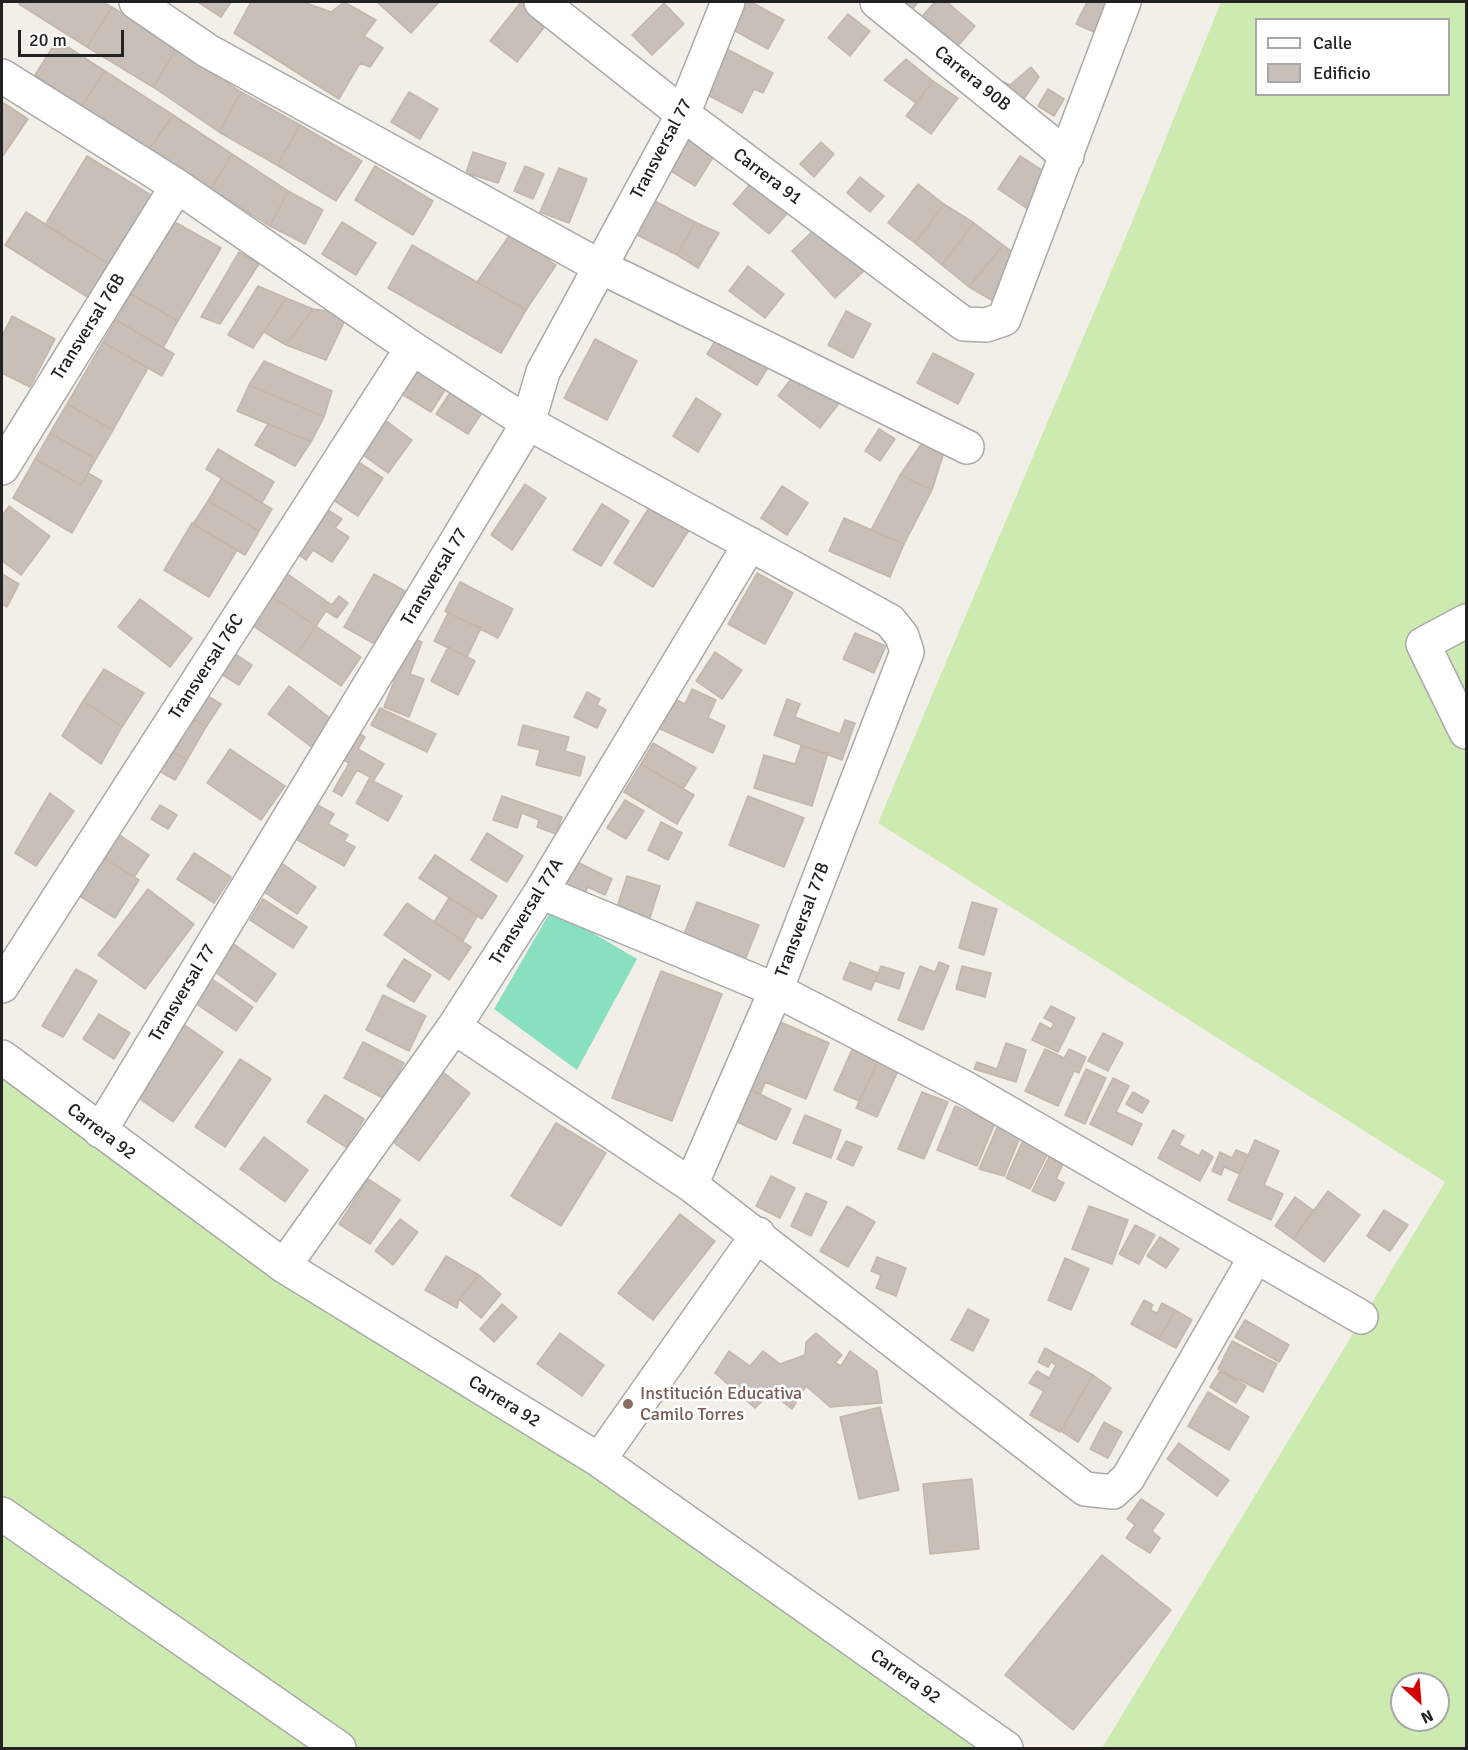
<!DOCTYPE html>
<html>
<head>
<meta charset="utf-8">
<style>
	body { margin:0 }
	#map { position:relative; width:1468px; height:1750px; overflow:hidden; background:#f2efe9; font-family:Signika,sans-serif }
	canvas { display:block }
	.frame { position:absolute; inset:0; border:3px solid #222; pointer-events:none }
	.legend { position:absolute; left:1255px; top:18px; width:195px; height:78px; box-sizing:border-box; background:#fff; border:2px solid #a7a7a7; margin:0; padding:8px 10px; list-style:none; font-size:18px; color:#222 }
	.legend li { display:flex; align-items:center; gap:12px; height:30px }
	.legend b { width:30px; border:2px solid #a7a7a7 }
	.north { position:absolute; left:1390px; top:1672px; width:60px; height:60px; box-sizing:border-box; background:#fff; border:2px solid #a7a7a7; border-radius:50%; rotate:154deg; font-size:16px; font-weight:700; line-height:24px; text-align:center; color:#222 }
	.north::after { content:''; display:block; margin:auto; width:21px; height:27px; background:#d40000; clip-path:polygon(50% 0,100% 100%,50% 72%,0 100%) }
	.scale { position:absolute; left:18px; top:30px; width:106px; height:27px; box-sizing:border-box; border:3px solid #222; border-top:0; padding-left:8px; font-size:18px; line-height:21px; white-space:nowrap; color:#222; -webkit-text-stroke:4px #fff; paint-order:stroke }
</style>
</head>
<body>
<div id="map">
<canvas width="1468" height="1750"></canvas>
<div class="frame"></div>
<ul class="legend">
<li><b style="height:8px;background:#fff"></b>Calle</li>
<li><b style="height:16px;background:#c7bfb8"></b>Edificio</li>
</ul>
<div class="north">N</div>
<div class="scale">20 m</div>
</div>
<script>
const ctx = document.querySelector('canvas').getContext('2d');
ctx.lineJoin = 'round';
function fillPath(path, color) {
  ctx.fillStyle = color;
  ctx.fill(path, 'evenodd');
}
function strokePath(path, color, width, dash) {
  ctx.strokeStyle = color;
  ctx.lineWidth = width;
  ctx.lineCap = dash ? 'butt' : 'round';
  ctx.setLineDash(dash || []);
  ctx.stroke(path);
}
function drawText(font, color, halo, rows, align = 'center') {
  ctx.font = font + ' Signika,sans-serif';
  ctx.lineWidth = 5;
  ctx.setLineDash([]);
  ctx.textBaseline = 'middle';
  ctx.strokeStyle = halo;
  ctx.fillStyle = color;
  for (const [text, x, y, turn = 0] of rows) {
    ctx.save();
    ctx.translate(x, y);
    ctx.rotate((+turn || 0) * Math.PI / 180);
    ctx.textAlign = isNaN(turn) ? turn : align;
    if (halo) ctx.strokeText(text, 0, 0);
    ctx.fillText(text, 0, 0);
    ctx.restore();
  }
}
const grass = new Path2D(`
	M1221,2H1466V1748H1102L1445,1182L878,823L1130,227ZM1256,20H1448V94H1256ZM1402,1684H1438V1720H1402Z
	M2,1057L1014,1748H2Z`);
const pitch = new Path2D(`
	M552,909L637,959L577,1070L494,1009Z`);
const building = new Path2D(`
	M20,2H102L112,7L87,47L19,4Z
	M198,2H231L221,17Z
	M251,2H303L331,12L344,2L376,20L364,36L383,48L370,67L360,63L339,99L234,33Z
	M377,2H439L411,33Z
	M521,2L549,21L517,62L490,41Z
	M743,2H751L784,20L768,49L728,27Z
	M896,2H918L909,13Z
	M935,2H947L975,26L958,46L923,15Z
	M1087,2H1111L1096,33L1076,24Z
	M664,3L684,24L652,55L632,35Z
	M112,7L177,48L153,87L87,47Z
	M848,14L870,31L850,56L828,38Z
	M57,40L105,71L82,106L35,75Z
	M723,47L773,73L763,93L754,89L742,113L700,91Z
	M177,48L241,92L219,132L153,87Z
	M906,59L933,81L916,103L884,80Z
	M1031,67L1039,77L1019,106L995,78L1010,85Z
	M105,71L173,115L148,151L82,106Z
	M933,81L958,98L931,134L906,116Z
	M1048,89L1064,99L1054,116L1038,106Z
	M241,92L300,125L277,165L219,132Z
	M409,92L438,109L420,139L391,122Z
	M2,102L28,119L2,157Z
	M173,115L232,154L211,189L148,151Z
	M300,125L362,161L336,201L277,165Z
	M682,129L717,151L695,186L660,164Z
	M821,142L834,154L814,177L800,164Z
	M473,152L506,163L498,183L466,173Z
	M232,154L288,191L270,226L211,189Z
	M87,156L156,198L110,265L45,225Z
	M1020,156L1051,176L1029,210L998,189Z
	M375,166L433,201L413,235L355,200Z
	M525,166L544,174L533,199L514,191Z
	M559,168L587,179L569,223L540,212Z
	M757,176L793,207L769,234L733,204Z
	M860,177L884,196L870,212L847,193Z
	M918,184L944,204L915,243L888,223Z
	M288,191L323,210L305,244L270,226Z
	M649,198L695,222L677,255L631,232Z
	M944,204L974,223L942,265L915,243Z
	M26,212L110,265L89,298L5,245Z
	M173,221L221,248L178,321L131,294Z
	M342,222L376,243L356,275L322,254Z
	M695,222L719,233L698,268L677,255Z
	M974,223L1003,245L969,287L942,265Z
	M820,224L865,270L835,298L792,251Z
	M511,233L556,265L526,310L477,282Z
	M412,245L526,310L501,353L388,288Z
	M1003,245L1023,260L995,302L969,287Z
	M239,252L259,264L220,324L201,317Z
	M748,266L784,294L765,318L729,291Z
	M258,286L286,298L253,348L228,335Z
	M131,294L178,321L163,348L116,320Z
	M286,298L313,309L286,345L264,332Z
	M313,309L348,314L326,360L286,345Z
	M846,311L871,324L853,358L828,345Z
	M12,316L55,339L30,387L2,373V336Z
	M116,320L174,354L162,376L103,342Z
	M721,332L771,363L757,385L707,354Z
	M595,339L637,361L607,420L564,398Z
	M103,342L148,368L113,430L67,404Z
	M933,353L974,374L958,404L917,383Z
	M264,361L332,391L324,417L249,385Z
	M419,363L450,382L431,412L400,393Z
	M798,370L840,402L820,428L778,396Z
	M457,382L489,402L468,434L436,414Z
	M249,385L324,417L311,442L237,411Z
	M696,398L721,414L698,452L673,436Z
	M67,404L113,430L96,459L50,433Z
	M381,417L412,440L388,473L356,450Z
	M268,424L311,442L295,466L255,445Z
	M879,429L895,439L880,461L865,451Z
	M50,433L96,459L81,485L35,459Z
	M924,440L944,452L932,490L900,475Z
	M218,449L274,482L262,503L206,469Z
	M352,458L383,478L358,516L327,496Z
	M35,459L81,485L88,473L102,481L72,533L13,498Z
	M900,475L932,490L904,544L871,530Z
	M221,479L272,509L259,531L208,501Z
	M525,484L546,498L512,550L491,535Z
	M782,486L808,503L787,535L761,518Z
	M208,501L259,531L245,555L193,524Z
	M602,504L629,521L601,566L573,550Z
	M320,505L342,519L335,528L349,537L332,562L313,550L306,560L291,550Z
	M9,506L50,536L21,575L2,561V516Z
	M650,506L689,530L653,587L614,563Z
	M844,518L904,544L890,577L829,551Z
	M192,523L237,550L209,597L164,570Z
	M282,570L332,605L339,596L348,603L337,618L326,611L316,626L267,593Z
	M757,573L793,593L765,644L728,624Z
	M2,574L19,584L7,607L2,604Z
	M374,574L405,591L375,644L344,627Z
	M460,582L513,609L498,638L445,611Z
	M267,593L316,626L296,655L247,622Z
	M140,599L192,638L170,667L118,627Z
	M448,613L481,628L467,657L434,641Z
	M316,626L361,657L341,686L296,655Z
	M855,633L886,646L874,673L843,659Z
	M411,638L422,642L410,674L424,679L409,717L384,707Z
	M448,647L475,661L458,695L431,681Z
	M715,652L742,670L722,699L696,681Z
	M234,653L252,665L239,685L221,674Z
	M104,669L144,693L122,727L83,701Z
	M289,686L335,722L314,749L268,714Z
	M692,689L716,700L708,718L725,726L713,753L656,727L670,697L685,704Z
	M201,692L221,704L206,727L186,715Z
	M587,692L600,699L597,705L606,710L597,728L574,717Z
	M787,699L800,704L795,717L840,734L845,720L855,723L842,760L774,735Z
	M83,701L122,727L101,764L62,736Z
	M380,708L436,734L427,752L371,725Z
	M186,715L206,727L187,760L166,748Z
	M523,725L569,737L565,751L585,757L580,776L536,765L540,750L518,745Z
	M355,731L365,737L358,749L384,764L373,781L402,796L388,821L356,803L370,777L357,770L342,796L333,791L349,763L340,758Z
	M653,743L696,768L683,789L641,764Z
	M801,746L828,753L812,806L754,788L764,755L795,764Z
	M166,748L187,760L175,780L154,768Z
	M230,749L285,786L261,820L207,783Z
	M641,764L694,795L677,824L624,792Z
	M50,793L74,811L36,866L15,853Z
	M502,796L562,817L556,834L537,827L539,820L522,813L517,828L493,820Z
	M748,796L804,818L784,867L729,845Z
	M625,800L644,811L626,839L607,828Z
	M314,803L334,814L328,824L348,835L344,841L355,847L344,866L294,838Z
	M160,805L177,815L168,829L151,819Z
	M661,822L682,833L668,860L648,850Z
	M111,829L149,855L134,877L94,852Z
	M487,833L523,856L507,882L471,860Z
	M94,852L139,880L115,918L70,890Z
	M194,853L231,877L214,903L177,879Z
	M435,855L497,896L482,919L419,878Z
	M573,860L612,879L605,895L588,887L582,899L560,889Z
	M280,862L316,887L297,914L261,890Z
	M627,876L660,886L649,921L616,910Z
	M148,889L194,924L145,989L98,955Z
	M449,898L478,915L463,941L434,922Z
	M263,899L307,927L293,948L250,920Z
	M697,902L759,925L745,960L683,936Z
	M972,902L997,909L984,955L959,948Z
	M407,903L471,947L449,980L384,935Z
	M231,942L276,974L256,1002L211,969Z
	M404,959L431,975L414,1002L387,986Z
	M850,962L878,973L871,990L843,979Z
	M939,962L949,966L923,1030L898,1020L920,966L935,972Z
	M881,966L904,973L899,989L875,981Z
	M962,966L991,973L985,997L956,989Z
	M76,969L97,981L63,1037L42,1026Z
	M661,971L722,994L672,1121L612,1098Z
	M209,977L253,1007L236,1031L192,1001Z
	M383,995L426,1016L409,1051L366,1030Z
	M1051,1006L1075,1018L1058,1052L1032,1040L1040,1023L1051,1029L1054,1023L1044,1018Z
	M99,1014L130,1033L114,1059L83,1039Z
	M778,1021L829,1043L806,1099L765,1082L760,1095L747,1088Z
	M182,1023L223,1052L173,1122L131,1093Z
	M1103,1033L1123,1043L1108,1071L1088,1061Z
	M363,1042L404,1063L385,1099L344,1078Z
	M1006,1043L1026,1050L1016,1082L974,1069L977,1062L997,1069Z
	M854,1045L880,1057L859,1101L834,1090Z
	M1045,1049L1064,1058L1069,1049L1086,1057L1079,1073L1074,1071L1058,1106L1025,1091Z
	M880,1057L900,1067L877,1117L856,1108Z
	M240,1059L271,1079L225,1147L195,1127Z
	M439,1069L470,1093L419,1161L387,1138Z
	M1086,1069L1106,1078L1085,1124L1065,1115Z
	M1113,1078L1129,1086L1116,1112L1142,1124L1132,1145L1090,1124Z
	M747,1088L791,1109L776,1140L733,1120Z
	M922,1092L948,1102L924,1159L898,1149Z
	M1133,1092L1149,1101L1142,1113L1126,1104Z
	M325,1095L364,1119L346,1147L307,1122Z
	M955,1106L995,1123L977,1166L937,1150Z
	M805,1115L841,1130L831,1158L793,1143Z
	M556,1123L606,1153L561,1226L511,1196Z
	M999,1123L1022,1133L1004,1176L979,1169Z
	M1173,1130L1184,1136L1179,1145L1199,1156L1202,1150L1213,1157L1200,1181L1158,1158Z
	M264,1137L308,1170L285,1202L240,1169Z
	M1024,1138L1049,1151L1030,1189L1006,1178Z
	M1255,1140L1279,1151L1264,1185L1283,1194L1271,1220L1228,1200Z
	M846,1141L862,1147L853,1166L837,1159Z
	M1236,1150L1248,1155L1240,1174L1224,1167L1221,1175L1212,1171L1220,1152L1232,1158Z
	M1050,1155L1064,1162L1056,1179L1064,1183L1055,1201L1032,1191Z
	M771,1176L795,1188L780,1218L756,1206Z
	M368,1179L400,1200L370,1244L339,1224Z
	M1328,1191L1360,1215L1324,1262L1293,1239Z
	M806,1193L827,1202L811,1236L791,1226Z
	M1295,1197L1313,1210L1293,1239L1275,1226Z
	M847,1206L875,1222L848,1267L820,1251Z
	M1089,1206L1128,1220L1112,1264L1072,1249Z
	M1384,1210L1408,1225L1390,1251L1367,1236Z
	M680,1214L715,1241L653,1320L618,1293Z
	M400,1219L418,1232L393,1265L375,1251Z
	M1135,1225L1155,1235L1139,1264L1119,1254Z
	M1160,1237L1179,1249L1166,1268L1147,1256Z
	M446,1256L479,1275L459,1299L457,1308L425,1290Z
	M877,1257L906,1268L896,1296L876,1288L881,1275L871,1271Z
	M1065,1258L1089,1269L1071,1310L1048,1300Z
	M479,1275L501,1294L481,1318L459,1299Z
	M1144,1300L1153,1305L1150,1310L1157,1313L1162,1303L1175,1310L1159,1339L1131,1324Z
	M502,1304L517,1317L494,1342L480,1329Z
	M968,1309L989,1320L973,1351L951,1340Z
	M1175,1310L1192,1320L1176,1348L1159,1339Z
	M1245,1320L1289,1345L1279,1362L1235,1337Z
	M560,1333L604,1365L582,1396L537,1364Z
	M816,1333L842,1355L835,1363L841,1366L850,1351L877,1371L882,1403L830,1407L806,1386L792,1409L771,1393L755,1408L715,1373L729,1351L750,1366L763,1351L780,1364L805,1355L806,1342Z
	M1232,1341L1277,1364L1263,1392L1218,1369Z
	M1045,1348L1093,1375L1060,1432L1030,1415L1044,1391L1029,1383L1037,1371L1049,1378L1056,1365L1051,1362L1048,1367L1038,1362Z
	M1220,1371L1246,1386L1236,1403L1210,1387Z
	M1093,1375L1111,1388L1078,1442L1061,1431Z
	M1208,1392L1249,1417L1229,1450L1188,1426Z
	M880,1407L899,1490L859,1499L840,1417Z
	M1104,1422L1122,1432L1108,1458L1090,1449Z
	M1179,1443L1229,1480L1217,1496L1167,1459Z
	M972,1479L979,1549L930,1554L923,1484Z
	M1141,1499L1164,1514L1152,1531L1160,1538L1150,1553L1126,1538L1135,1525L1127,1519Z
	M1102,1555L1171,1610L1073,1730L1005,1675Z`);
const minor = new Path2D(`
	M136,2L208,51L599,266L967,447
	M541,2L683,114L964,324L986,325L1004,319L1124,2
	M877,2L1067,156
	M2,76L177,186L412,348L528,423L890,621L902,636L907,652L776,990L691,1185
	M2,468L177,186
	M1466,621L1423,644L1466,732
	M541,892L776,990L967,1089L1361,1317
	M2,986L412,348
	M454,1027L691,1185L1085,1489L1113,1492L1128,1478L1256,1256
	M2,1057L284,1266L599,1460L1006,1748
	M100,1131L528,423L543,372L683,114L728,2
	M284,1266L454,1027L541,892L750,544
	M599,1460L758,1234
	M2,1514L339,1748`);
const markers = [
	[628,1404,6,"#8d6e63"]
];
const streetNames = [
	["Carrera 90B",972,79,39],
	["Transversal 77",662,149,-62],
	["Carrera 91",767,177,37],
	["Transversal 76B",89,327,-58],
	["Transversal 77",435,577,-59],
	["Transversal 76C",207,667,-57],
	["Transversal 77A",527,912,-58],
	["Transversal 77B",803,920,-69],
	["Transversal 77",183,993,-59],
	["Carrera 92",101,1132,37],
	["Carrera 92",504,1402,32],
	["Carrera 92",905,1677,35]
];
const educationNames = [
	["Institución Educativa",640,1394],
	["Camilo Torres",640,1415]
];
fillPath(grass, '#cdebb0');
fillPath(pitch, '#88e0be');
fillPath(building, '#c7bfb8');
strokePath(building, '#c4b6ab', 1.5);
strokePath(minor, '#a9a9a9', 36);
strokePath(minor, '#fff', 33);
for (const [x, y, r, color] of markers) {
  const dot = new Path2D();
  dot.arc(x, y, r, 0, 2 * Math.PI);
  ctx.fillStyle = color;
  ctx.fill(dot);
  strokePath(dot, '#fff', 2);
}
drawText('18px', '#222', '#fff', streetNames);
drawText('18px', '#785e54', '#fff', educationNames, 'left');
</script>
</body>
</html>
